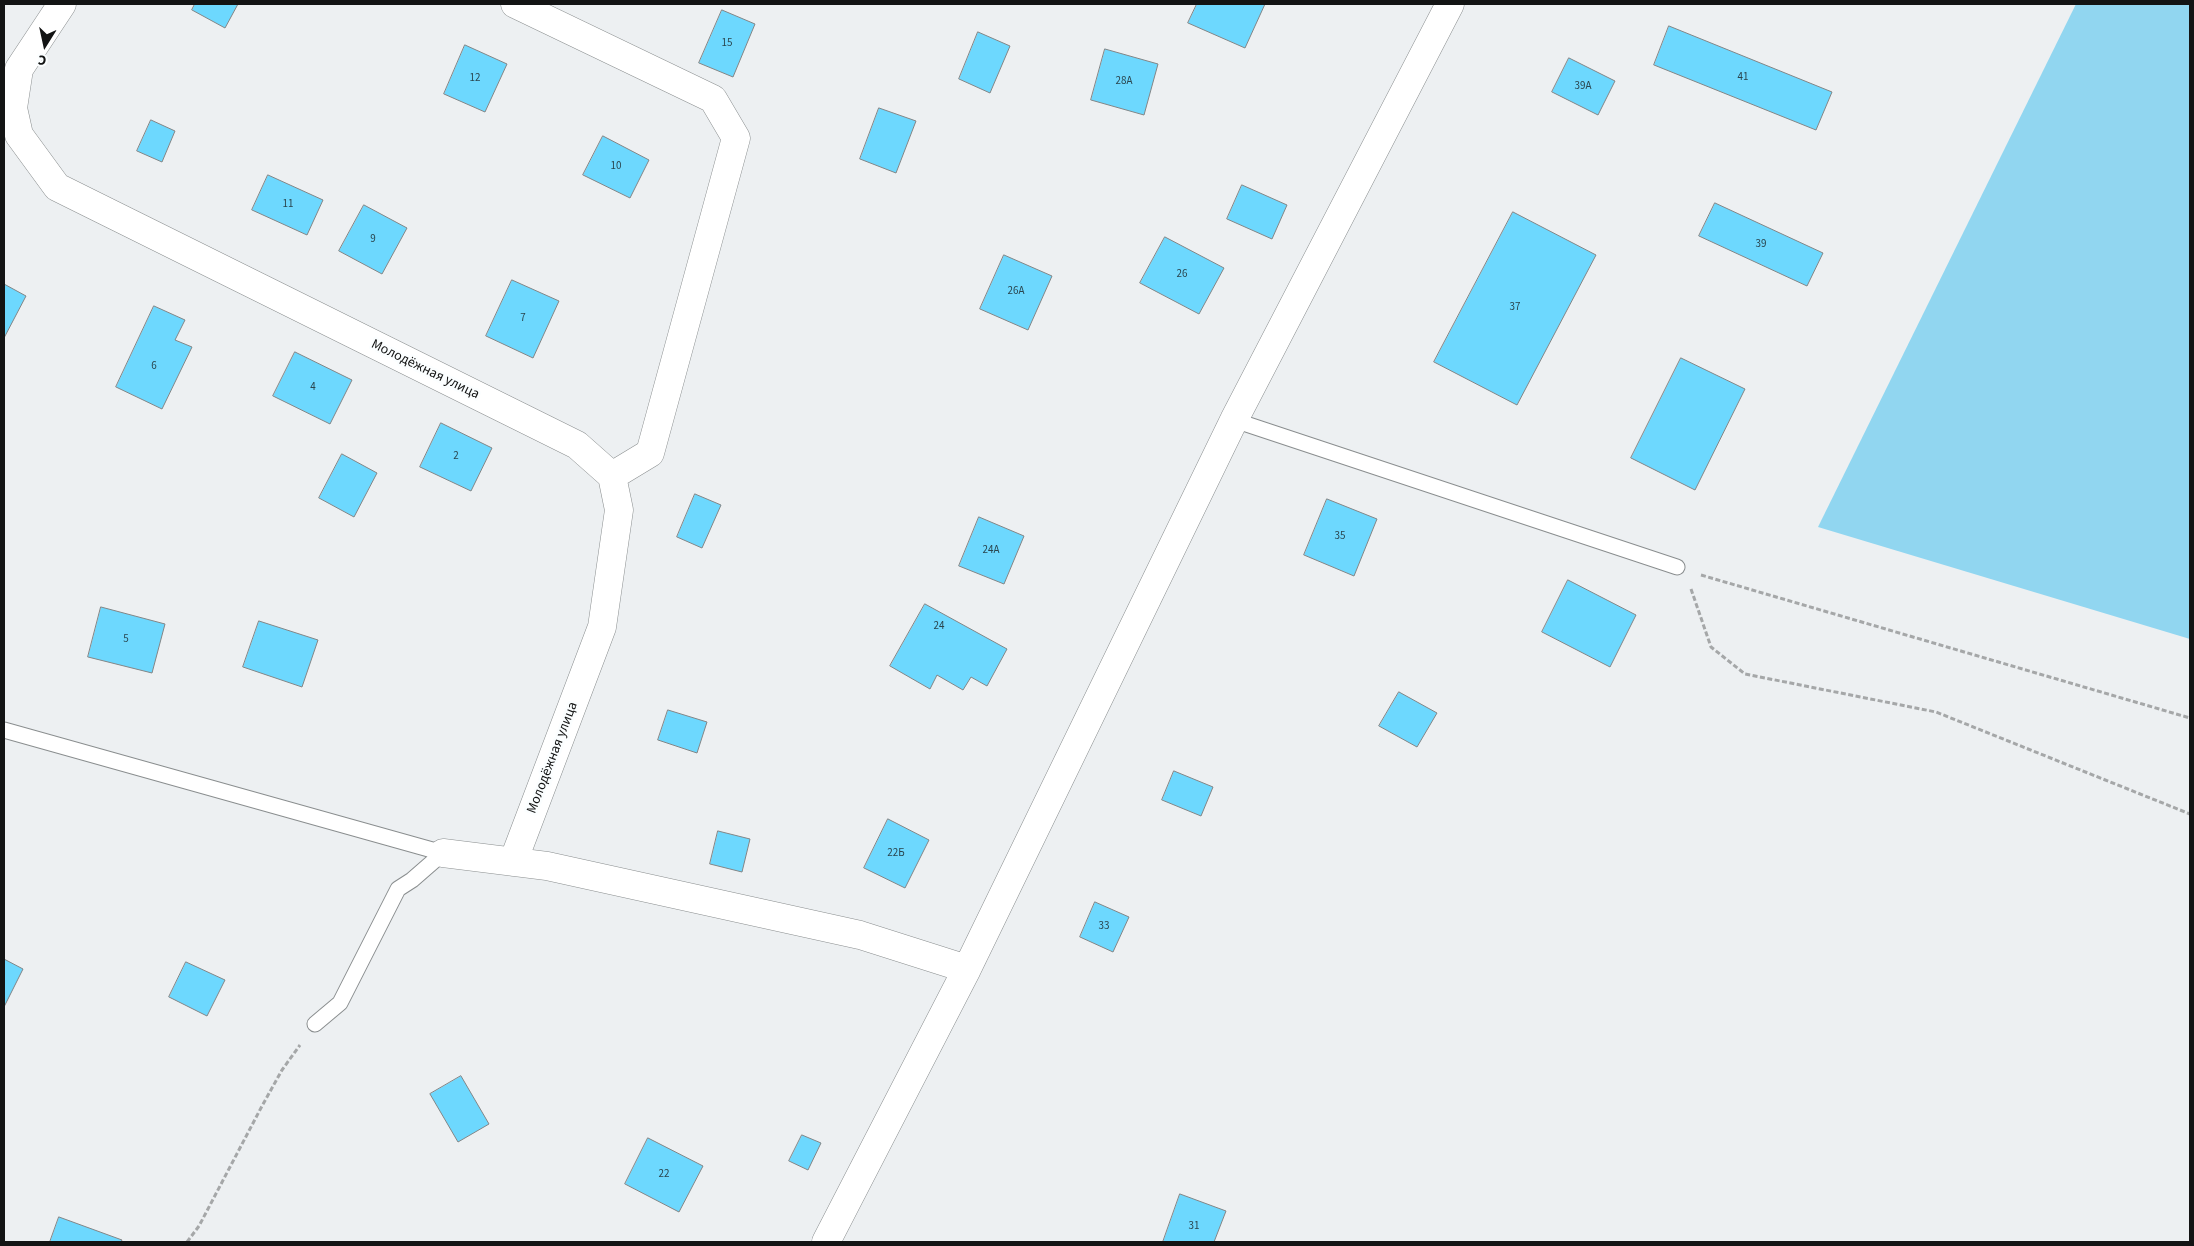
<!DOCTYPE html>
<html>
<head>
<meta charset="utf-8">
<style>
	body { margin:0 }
	#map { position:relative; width:2194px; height:1246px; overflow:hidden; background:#edf0f2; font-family:"Source Sans 3",sans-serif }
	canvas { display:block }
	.frame { position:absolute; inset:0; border:5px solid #131414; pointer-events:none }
	.north { position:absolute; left:20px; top:20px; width:50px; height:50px; -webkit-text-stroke:4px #fbfeff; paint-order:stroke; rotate:190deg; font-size:14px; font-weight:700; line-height:20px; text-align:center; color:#131414 }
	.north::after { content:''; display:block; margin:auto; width:18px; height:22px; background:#131414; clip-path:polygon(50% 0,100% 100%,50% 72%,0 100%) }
</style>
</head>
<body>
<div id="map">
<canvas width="2194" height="1246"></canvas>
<div class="frame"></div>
<div class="north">С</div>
</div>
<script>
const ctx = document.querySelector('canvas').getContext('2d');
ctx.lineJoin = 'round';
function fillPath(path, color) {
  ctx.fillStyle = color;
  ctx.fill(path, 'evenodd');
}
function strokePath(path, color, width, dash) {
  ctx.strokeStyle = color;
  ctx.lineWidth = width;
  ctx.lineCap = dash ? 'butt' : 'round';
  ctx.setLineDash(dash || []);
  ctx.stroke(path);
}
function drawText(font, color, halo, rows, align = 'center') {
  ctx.font = font + ' "Source Sans 3",sans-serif';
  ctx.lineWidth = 5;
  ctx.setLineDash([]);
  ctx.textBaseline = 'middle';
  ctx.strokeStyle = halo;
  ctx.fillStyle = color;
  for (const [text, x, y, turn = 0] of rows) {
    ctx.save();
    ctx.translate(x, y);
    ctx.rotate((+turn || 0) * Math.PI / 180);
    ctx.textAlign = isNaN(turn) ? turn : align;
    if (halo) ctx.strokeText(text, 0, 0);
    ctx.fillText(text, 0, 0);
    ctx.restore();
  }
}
const green = new Path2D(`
	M2076,4H2190V639L1818,527Z`);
const building = new Path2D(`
	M195,4H238L225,28L192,10Z
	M1197,4H1265L1245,48L1188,23Z
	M722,10L755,24L733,77L699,63Z
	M1669,26L1832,92L1816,130L1654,65Z
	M978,32L1010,46L990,93L959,79Z
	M465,45L507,64L485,112L444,94Z
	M1105,49L1158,64L1144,115L1091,100Z
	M1569,58L1615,81L1598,115L1552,92Z
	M879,108L916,121L896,173L860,159Z
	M151,120L175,131L162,162L137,151Z
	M603,136L649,160L630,198L583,175Z
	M268,175L323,200L307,235L252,210Z
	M1242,185L1287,205L1272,239L1227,219Z
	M1715,203L1823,253L1807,286L1699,236Z
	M364,205L407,228L382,274L339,251Z
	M1513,212L1596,255L1517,405L1434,362Z
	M1165,237L1224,268L1199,314L1140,283Z
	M1004,255L1052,276L1028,330L980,309Z
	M512,280L559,301L533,358L486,336Z
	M4,284L26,296L4,338Z
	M154,306L185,320L175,340L192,347L162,409L116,387Z
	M295,352L352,380L330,424L273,396Z
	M1681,358L1745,389L1695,490L1631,458Z
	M441,423L492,448L471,491L420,467Z
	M342,454L377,473L354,517L319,498Z
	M695,494L721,505L702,548L677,537Z
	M1327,499L1377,519L1354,576L1304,555Z
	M979,517L1024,536L1004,584L959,566Z
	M1568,580L1636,615L1610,667L1542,632Z
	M925,604L1007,649L987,686L971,677L963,690L937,675L930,689L890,666Z
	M101,607L165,624L152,673L88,657Z
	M259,621L318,640L302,687L243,667Z
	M1399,692L1437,713L1417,747L1379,726Z
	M668,710L707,722L697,753L658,740Z
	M1174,771L1213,787L1201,816L1162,800Z
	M888,819L929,840L905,888L864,868Z
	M718,831L750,839L742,872L710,864Z
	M1095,902L1129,917L1113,952L1080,937Z
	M4,959L23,969L4,1007Z
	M186,962L225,980L207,1016L169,997Z
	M461,1076L489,1124L458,1142L430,1094Z
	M802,1135L821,1143L808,1170L789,1161Z
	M648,1138L703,1166L679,1212L625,1184Z
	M1180,1194L1226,1211L1214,1242H1163Z
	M59,1217L122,1240L121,1242H50Z`);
const path = new Path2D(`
	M1701,575L2190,718
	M1691,589L1711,647L1745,674L1936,712L2190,814
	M187,1242L199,1226L262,1106L282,1070L300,1045`);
const service = new Path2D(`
	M1234,420L1677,567
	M4,730L443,853
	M315,1024L340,1003L398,889L412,880L443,853`);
const minor = new Path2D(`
	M62,4L19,69L13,108L19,135L57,187L577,445L612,476L619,510L602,627L513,862
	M515,4L713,99L736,138L650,453L612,476
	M443,853L547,866L860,935L967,969
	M826,1242L967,969L1234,420L1450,4`);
const numberNames = [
	["15",727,44],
	["41",1743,78],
	["12",475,79],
	["28А",1124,82],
	["39А",1583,87],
	["10",616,167],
	["11",288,205],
	["9",373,240],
	["39",1761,245],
	["26",1182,275],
	["26А",1016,292],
	["37",1515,308],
	["7",523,319],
	["6",154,367],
	["4",313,388],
	["2",456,457],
	["35",1340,537],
	["24А",991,551],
	["24",939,627],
	["5",126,640],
	["22Б",896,854],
	["33",1104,927],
	["22",664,1175],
	["31",1194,1227]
];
const streetNames = [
	["Молодёжная улица",425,370,26],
	["Молодёжная улица",553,758,-69]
];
fillPath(green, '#91d6f0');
fillPath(building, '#6dd8fe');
strokePath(building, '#828586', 1);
strokePath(service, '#8a8e8f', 17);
strokePath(minor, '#8a8e8f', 29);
strokePath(path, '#a5a7a8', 3, [5, 2.5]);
strokePath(service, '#fff', 15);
strokePath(minor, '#fff', 28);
drawText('11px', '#2a454e', null, numberNames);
drawText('14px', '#131414', '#fbfeff', streetNames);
</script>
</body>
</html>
